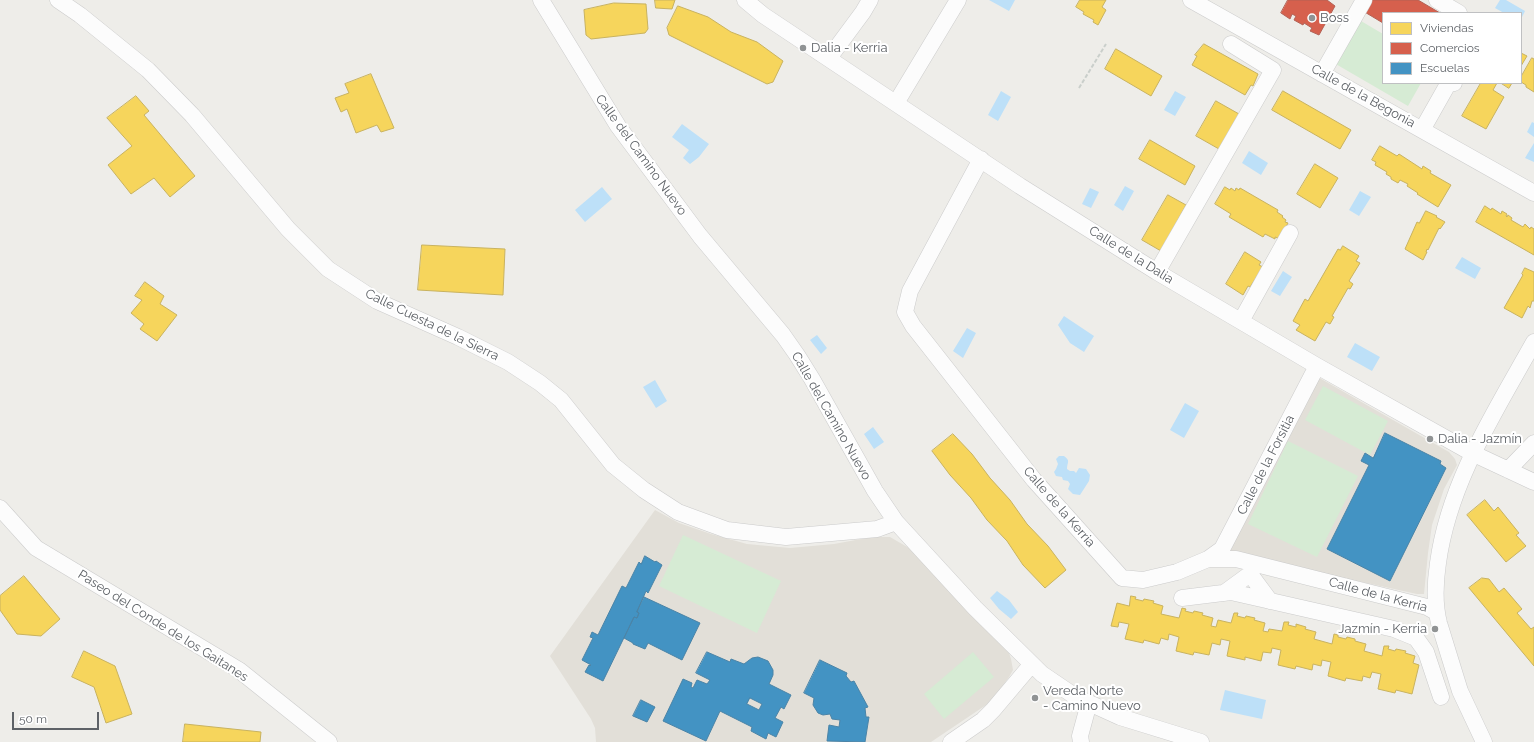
<!DOCTYPE html>
<html>
<head>
<meta charset="utf-8">
<style>
	body { margin:0 }
	#map { position:relative; width:1534px; height:742px; overflow:hidden; background:#eeede9; font-family:Raleway,sans-serif }
	canvas { display:block }
	.legend { position:absolute; left:1382px; top:12px; width:140px; height:72px; box-sizing:border-box; background:#fff; border:1px solid #bfc0c2; margin:0; padding:5px 7px; list-style:none; font-size:12px; color:#5e6267 }
	.legend li { display:flex; align-items:center; gap:8px; height:20px }
	.legend b { width:20px; border:1px solid #bfc0c2 }
	.scale { position:absolute; left:12px; top:712px; width:87px; height:18px; box-sizing:border-box; border:2px solid #5e6267; border-top:0; padding-left:5px; font-size:12px; line-height:14px; white-space:nowrap; color:#5e6267; -webkit-text-stroke:3px #fff; paint-order:stroke }
</style>
</head>
<body>
<div id="map">
<canvas width="1534" height="742"></canvas>
<ul class="legend">
<li><b style="height:11px;background:#f6d55c"></b>Viviendas</li>
<li><b style="height:11px;background:#d6604d"></b>Comercios</li>
<li><b style="height:11px;background:#4393c3"></b>Escuelas</li>
</ul>
<div class="scale">50 m</div>
</div>
<script>
const ctx = document.querySelector('canvas').getContext('2d');
ctx.lineJoin = 'round';
function fillPath(path, color) {
  ctx.fillStyle = color;
  ctx.fill(path, 'evenodd');
}
function strokePath(path, color, width, dash) {
  ctx.strokeStyle = color;
  ctx.lineWidth = width;
  ctx.lineCap = dash ? 'butt' : 'round';
  ctx.setLineDash(dash || []);
  ctx.stroke(path);
}
function drawText(font, color, halo, rows, align = 'center') {
  ctx.font = font + ' Raleway,sans-serif';
  ctx.lineWidth = 4;
  ctx.setLineDash([]);
  ctx.textBaseline = 'middle';
  ctx.strokeStyle = halo;
  ctx.fillStyle = color;
  for (const [text, x, y, turn = 0] of rows) {
    ctx.save();
    ctx.translate(x, y);
    ctx.rotate((+turn || 0) * Math.PI / 180);
    ctx.textAlign = isNaN(turn) ? turn : align;
    if (halo) ctx.strokeText(text, 0, 0);
    ctx.fillText(text, 0, 0);
    ctx.restore();
  }
}
const education = new Path2D(`
	M1316,376L1449,452L1455,459L1457,465L1444,489L1432,525L1428,553L1424,594H1417L1321,573L1230,551Z
	M655,510L679,523L711,534L747,544L790,548L834,544L872,537H890L909,548L1009,653L1011,659L1013,670L1009,677L992,701L931,742H596L595,728L591,719L550,656Z`);
const green = new Path2D(`
	M1361,21L1383,34V83H1421L1408,106L1334,63Z
	M1323,386L1388,421L1370,455L1305,420Z
	M1288,441L1358,476L1317,557L1248,524Z
	M683,535L781,581L757,633L659,586Z
	M973,652L994,677L944,719L924,694Z`);
const water = new Path2D(`
	M989,0H1015L1009,11Z
	M1500,0H1506L1525,11L1521,19V13H1504L1495,8Z
	M1001,91L1011,97L998,121L988,115Z
	M1175,91L1186,97L1175,116L1164,110Z
	M1532,122L1534,123V137L1527,132Z
	M682,124L709,144L699,157L690,164L683,158L689,150L672,137Z
	M1534,143V162L1525,158Z
	M1249,151L1268,163L1261,175L1242,163Z
	M1125,186L1134,191L1123,211L1114,205Z
	M602,187L612,199L585,222L575,210Z
	M1090,188L1099,192L1091,208L1082,204Z
	M1360,191L1371,197L1359,216L1349,210Z
	M1462,257L1481,268L1475,279L1455,268Z
	M1283,271L1292,277L1280,296L1271,291Z
	M1064,316L1094,336L1084,352L1070,343L1058,325Z
	M967,328L976,333L963,358L953,351Z
	M817,335L827,348L821,354L810,340Z
	M1355,343L1380,357L1372,371L1347,357Z
	M655,380L667,401L656,408L643,387Z
	M1185,403L1199,411L1184,438L1170,430Z
	M873,427L884,442L874,449L864,434Z
	M1059,456H1064C1071,461 1067,462 1067,469L1070,471H1074L1076,473L1079,468L1086,469L1090,475L1089,481L1080,495L1073,494L1068,489L1070,484L1068,481L1063,480L1062,477L1056,476L1054,472L1056,469L1058,464L1056,459Z
	M997,591L1009,600L1018,612L1011,619L999,609L990,598Z
	M1225,690L1266,700L1262,719L1220,710Z`);
const homes = new Path2D(`
	M655,0H675L672,9L656,8Z
	M1080,0H1106L1102,7L1106,10L1098,25L1093,22L1094,20L1083,14L1084,12L1076,7Z
	M614,3L646,4L648,29L645,33L591,39L586,35L584,10Z
	M678,6L708,17L731,32L757,42L783,61L773,82L767,84L669,35L667,28Z
	M1204,44L1258,74L1253,86L1251,85L1245,95L1192,65L1197,56L1195,55Z
	M1116,49L1162,76L1151,96L1105,69Z
	M1521,53L1527,56L1521,66Z
	M1532,58L1534,59V92L1526,87V85L1521,82V77Z
	M371,74L394,128L381,132L377,125L356,133L347,109L341,112L335,98L349,93L345,84Z
	M1481,83H1497L1493,90L1504,97L1486,129L1462,116Z
	M1501,83H1512L1509,88Z
	M1283,91L1351,130L1340,149L1272,110Z
	M136,96L149,111L144,115L195,176L170,197L154,178L131,194L108,165L132,146L107,118Z
	M1216,101L1239,114L1219,149L1196,136Z
	M1150,140L1195,166L1185,185L1139,159Z
	M1380,146L1397,156L1399,154L1422,169L1423,166L1431,171L1430,173L1451,185L1438,207L1417,194L1418,193L1407,186L1408,184L1400,180L1398,183L1391,179V177L1386,174L1387,172L1375,165L1376,162L1372,160Z
	M1315,164L1338,178L1320,208L1297,194Z
	M1225,187L1230,190L1231,188L1235,191L1236,188L1239,190L1240,188L1278,210L1277,212L1283,216L1282,217L1286,220L1285,222L1288,223L1280,239L1275,237V239L1265,234L1263,237L1229,217L1231,214L1215,204Z
	M1168,195L1186,205L1161,251L1142,240Z
	M1485,206L1491,210L1492,208L1501,214L1502,211L1507,214L1506,216L1507,217L1508,215L1512,218L1511,220L1523,227L1525,224L1530,229L1531,227L1534,229V255L1476,222Z
	M1426,211L1437,216L1436,217L1445,222L1440,229L1439,228L1428,250L1427,249L1426,252H1427L1423,260L1405,249L1417,222L1419,223Z
	M422,245L505,249L503,295L418,290Z
	M1343,246L1359,256L1356,261L1360,263L1349,281L1353,284L1350,289L1348,288L1332,316L1334,317L1330,324L1326,322L1315,341L1296,330L1300,325L1293,321L1305,299L1308,301L1338,249L1340,250Z
	M1245,252L1261,262L1259,265L1263,267L1250,287L1248,286L1243,295L1226,284Z
	M1525,268L1534,272V301H1532L1530,308L1528,306L1522,318L1504,308L1523,275L1522,274Z
	M145,282L164,296L160,304L177,315L157,341L140,329L144,324L131,313L142,300L135,296Z
	M953,434L972,454L990,478L1010,500L1027,524L1048,546L1066,570L1045,588L1023,565L1007,541L987,520L971,498L950,475L932,451Z
	M1485,500L1494,511L1498,507L1519,533L1516,535L1526,546L1506,562L1467,515Z
	M24,576L60,619L41,636L17,634L0,610V596Z
	M1482,578L1489,579L1499,592L1504,588L1522,609L1517,613L1531,629L1534,627V666L1469,588Z
	M1131,596L1136,597L1135,599L1143,601L1144,599L1154,601L1153,603L1163,606L1161,614L1179,618L1182,608L1186,609L1185,611L1193,613L1194,611L1203,613L1202,615L1213,618L1211,626L1216,627L1218,620L1231,623L1234,613H1238L1237,616L1245,618L1246,616L1255,618L1254,620L1265,623L1263,631L1268,632L1269,629L1282,631L1284,622H1289L1288,625L1296,627V624L1306,627L1305,629L1316,632L1314,639L1332,644L1334,634L1338,635V637L1346,639L1347,637L1355,639V641L1366,644L1364,651L1382,656L1384,646H1389L1388,649L1395,651L1396,649L1406,651L1405,653L1415,656L1413,663L1419,665L1412,694L1396,690L1395,693L1378,689L1381,674L1372,672L1370,678L1363,676L1362,681L1346,678L1345,681L1328,676L1331,662L1322,660L1321,666L1313,664L1312,670L1296,666L1295,669L1278,665L1281,650L1272,648L1271,653L1263,652L1261,661L1245,657V660L1227,656L1230,641L1221,639L1220,645L1212,643L1209,655L1194,652L1193,655L1176,651L1179,637L1169,634L1168,640L1161,638L1159,644L1144,640L1143,643L1125,639L1129,624L1119,622L1118,627L1111,626L1117,603L1129,606Z
	M84,651L115,666L132,714L106,723L94,687L72,677Z
	M185,724L261,732L260,742H183Z`);
const shops = new Path2D(`
	M1288,0H1327L1335,6L1319,35L1310,31L1312,28L1304,23L1303,25L1294,20L1296,16L1292,14L1290,19L1281,13Z
	M1369,0H1418L1440,13H1383V23L1363,11Z`);
const schools = new Path2D(`
	M1385,433L1441,461L1440,464L1446,468L1390,581L1327,549L1369,465L1361,461L1365,453L1373,458Z
	M645,556L655,562L656,561L662,565L648,593L646,591L637,612L639,613L637,618L634,617L603,681L585,672L589,665L590,666L591,665L582,660L593,638L590,637L592,632L598,635L622,586L626,588L639,562L641,564Z
	M644,597L700,623L682,660L648,643L645,649L633,644V643L624,638L634,617L637,618L639,613L637,612Z
	M707,652L730,662L731,659L744,664L752,658L758,657L768,661L773,670V675L769,684L791,695L784,709L781,707L775,718L783,722L776,737L768,733L766,739L751,731L752,727L720,711L706,741L663,721L683,679L692,683L691,687L693,688L697,680L707,684L710,680L696,673ZM750,698L762,704L759,710L747,704Z
	M820,660L847,673L846,676L851,682L854,681L868,707L865,708L866,717H869L865,742L827,741L829,725L839,727L840,720L832,719L830,714L823,715L818,713L813,705L814,698L804,693Z
	M641,700L655,707L647,722L633,716Z`);
const path = new Path2D(`
	M1079,88L1106,44`);
const minor = new Path2D(`
	M58,0L80,15L148,70L192,115L288,229L328,269L377,301L458,337L508,362L540,383L561,400L613,465L644,490L678,512L727,530L786,537L877,529L896,522
	M541,0L618,126L700,236L783,335L797,355L812,379L875,491L896,522L975,608L1042,674L1076,697L1120,717L1201,742
	M745,0L763,15L1020,186L1157,272L1317,366L1472,453L1534,482
	M1191,0L1534,193
	M1437,0L1459,13
	M829,58L863,12L870,0
	M1322,74L1364,0
	M896,103L958,0
	M1422,130L1448,84L1454,83
	M981,159L910,291L905,312L913,326L1034,480L1122,578L1143,580L1177,572L1208,559H1236L1427,607L1436,612
	M1157,272L1273,70L1231,44
	M1241,321L1290,233
	M1508,470L1534,443
	M0,508L36,548L239,670L329,742
	M1208,559L1222,549L1317,366
	M1250,574L1270,601
	M1224,593L1250,574L1255,564
	M1182,598L1231,592L1394,629L1416,638L1426,652L1441,697
	M951,742L983,720L993,710L1031,665
	M1081,742L1080,736L1089,703
	M1484,742L1460,691L1439,623C1434,603 1435,583 1438,563C1449,482 1495,412 1534,342`);
const markers = [
	[1312,18,4,"#909394"],
	[803,48,4,"#909394"],
	[1430,439,4,"#909394"],
	[1435,629,4,"#909394"],
	[1035,698,4,"#909394"]
];
const poiNames = [
	["Boss",1320,18],
	["Dalia - Kerria",811,48],
	["Dalia - Jazmín",1438,439],
	["Jazmín - Kerria",1427,629,"right"],
	["Vereda Norte",1043,691],
	["- Camino Nuevo",1043,706]
];
const streetNames = [
	["Calle de la Begonia",1363,96,29],
	["Calle del Camino Nuevo",641,155,54],
	["Calle de la Dalia",1131,255,32],
	["Calle Cuesta de la Sierra",432,325,26],
	["Calle del Camino Nuevo",831,416,60],
	["Calle de la Forsitia",1266,465,-63],
	["Calle de la Kerria",1059,507,49],
	["Calle de la Kerria",1378,595,15],
	["Paseo del Conde de los Gaitanes",163,626,32]
];
fillPath(education, '#e2dfd8');
fillPath(green, '#d6ebd4');
fillPath(water, '#bde0f8');
fillPath(homes, '#f6d55c');
strokePath(homes, '#c8b25f', 1);
fillPath(shops, '#d6604d');
strokePath(shops, '#b26155', 1);
fillPath(schools, '#4393c3');
strokePath(schools, '#4b84a7', 1);
strokePath(minor, '#cbcbcb', 17);
strokePath(path, '#cacfcb', 2, [4, 2]);
strokePath(minor, '#fcfcfc', 16);
for (const [x, y, r, color] of markers) {
  const dot = new Path2D();
  dot.arc(x, y, r, 0, 2 * Math.PI);
  ctx.fillStyle = color;
  ctx.fill(dot);
  strokePath(dot, '#fff', 1.5);
}
drawText('13px', '#5e6267', '#fff', poiNames, 'left');
drawText('13px', '#5e6267', '#fff', streetNames);
</script>
</body>
</html>
